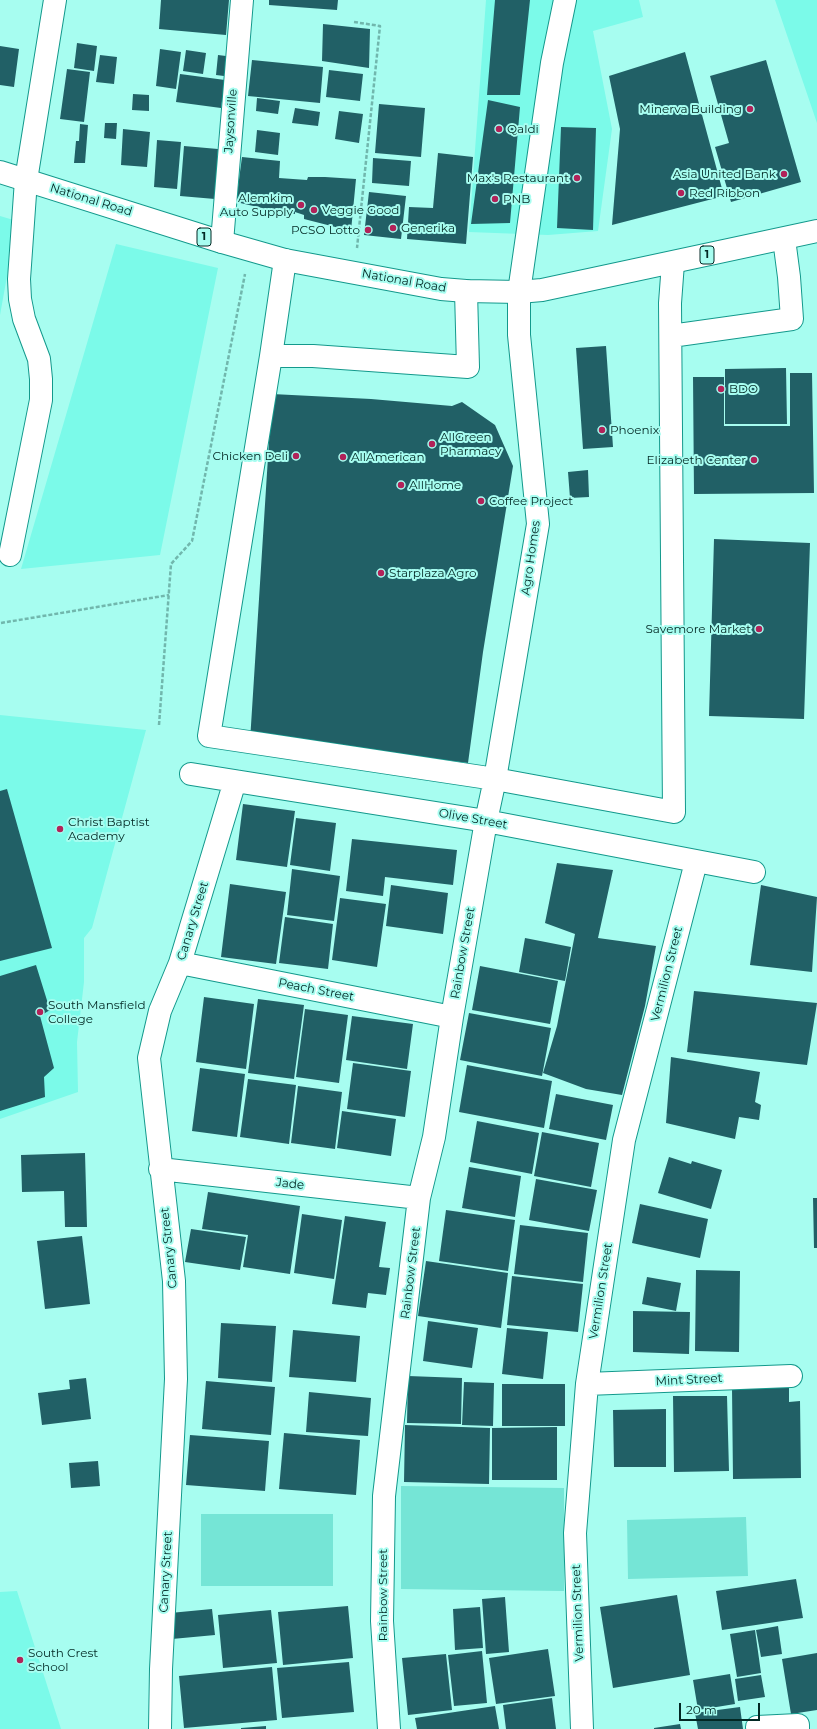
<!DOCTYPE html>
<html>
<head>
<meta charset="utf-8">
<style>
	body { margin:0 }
	#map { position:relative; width:817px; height:1729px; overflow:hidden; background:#a7fdf0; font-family:Montserrat,sans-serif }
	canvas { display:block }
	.scale { position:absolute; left:679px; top:1703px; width:81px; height:18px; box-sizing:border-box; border:2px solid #022824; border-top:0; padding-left:5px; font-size:12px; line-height:14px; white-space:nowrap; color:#022824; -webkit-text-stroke:3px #a7fdf0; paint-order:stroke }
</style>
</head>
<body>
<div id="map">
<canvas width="817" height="1729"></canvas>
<div class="scale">20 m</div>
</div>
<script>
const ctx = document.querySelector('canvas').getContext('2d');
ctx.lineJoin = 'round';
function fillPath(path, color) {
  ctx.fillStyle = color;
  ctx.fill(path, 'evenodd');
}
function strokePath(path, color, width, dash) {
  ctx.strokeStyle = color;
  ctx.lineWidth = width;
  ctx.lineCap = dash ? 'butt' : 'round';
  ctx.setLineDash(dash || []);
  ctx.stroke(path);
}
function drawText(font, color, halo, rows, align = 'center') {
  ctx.font = font + ' Montserrat,sans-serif';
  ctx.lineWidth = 4;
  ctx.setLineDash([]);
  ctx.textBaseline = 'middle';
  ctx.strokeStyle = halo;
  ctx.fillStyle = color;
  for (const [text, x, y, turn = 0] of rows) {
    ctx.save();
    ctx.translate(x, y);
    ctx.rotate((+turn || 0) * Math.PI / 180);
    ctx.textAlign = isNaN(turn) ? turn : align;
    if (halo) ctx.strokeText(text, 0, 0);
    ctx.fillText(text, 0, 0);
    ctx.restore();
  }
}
const built = new Path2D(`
	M486,0H639L643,17L593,31L612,129L598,231L548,235L469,232Z
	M775,0H817V123Z
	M0,216L17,221L0,315Z
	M116,244L218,268L160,555L21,569Z
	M0,715L146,730L92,928L84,938V982L77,1042L78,1092L0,1119Z
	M17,1591L61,1729H0V1592Z`);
const green = new Path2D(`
	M401,1486L564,1488V1591L401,1589Z
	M201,1514H333V1586H201Z
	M746,1517L748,1576L628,1579L627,1520Z`);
const building = new Path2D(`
	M161,0H229L226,35L159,29Z
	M269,0H338L337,10L269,5Z
	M495,0H530L520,95H487Z
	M323,24L370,29L369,68L322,61Z
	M77,43L97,46L94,71L74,68Z
	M0,46L19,49L14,87L0,85Z
	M160,49L181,52L176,89L156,86Z
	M186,50L206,53L203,74L183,71Z
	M685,52L724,196L612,225L620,129L609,76Z
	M100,55L117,57L114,84L96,82Z
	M218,55L234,57L232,77L216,75Z
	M252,60L323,67L320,103L248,96Z
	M766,60L801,182L731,202L715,147L729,143L710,76Z
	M67,69L90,72L84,122L60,119Z
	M329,70L363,74L360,101L326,97Z
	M180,74L225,80L221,108L176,102Z
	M133,94L149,95V111L132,110Z
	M257,98L280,101L278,114L256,111Z
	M488,100L520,107L510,223L471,224Z
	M379,104L425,108L421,157L375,153Z
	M295,108L320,112L318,126L292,123Z
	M339,111L363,114L359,143L335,139Z
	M105,123H117L116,139L104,138Z
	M80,124L88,125L85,163H74L76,141H79Z
	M561,127L596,128L593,230L557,228Z
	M123,129L150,132L147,167L121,165Z
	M257,130L280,133L278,155L255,152Z
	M157,140L181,142L177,189L154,187Z
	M184,146L218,149L215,199L180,196Z
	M438,153L473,157L466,244L407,239L409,207L433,208Z
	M242,157L280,161L279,178L307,180L308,177H325L356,179L351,231L304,219V215L295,212V214L275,211L236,202Z
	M373,158L411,161L409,186L372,183Z
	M369,192L406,196L401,239L364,235Z
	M606,346L613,447L583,449L576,348Z
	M786,368L787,424H725V369Z
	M790,373H812L814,493L694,494L693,377H724V426H790Z
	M272,394L371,399L452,406L462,402L495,425L513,466L483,652L468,763L329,745L250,741Z
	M588,470L589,497L570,498L568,472Z
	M714,539L810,543L804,719L709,716Z
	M7,789L52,948L0,961V791Z
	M243,804L295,811L287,867L236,860Z
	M296,818L336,823L330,871L290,865Z
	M352,839L457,850L453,885L385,877L383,896L346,891Z
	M557,863L613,870L598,938L656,946L645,1006L622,1095L586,1089L543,1073L557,1026L575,934L545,923Z
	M292,869L340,876L334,921L287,915Z
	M230,884L286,892L276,964L221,957Z
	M391,885L448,893L443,934L386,926Z
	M761,885L817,897L812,972L750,965Z
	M340,898L386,904L377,967L332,960Z
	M285,917L333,924L328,969L279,963Z
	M525,938L571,947L565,981L519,972Z
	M36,965L50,1010L40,1016L54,1068L44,1077L45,1097L0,1111V976Z
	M480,966L558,981L550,1024L472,1010Z
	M694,991L817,1003L807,1065L687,1052Z
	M204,997L254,1004L246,1069L196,1062Z
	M258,999L304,1005L294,1079L248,1073Z
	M305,1009L348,1015L339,1083L296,1077Z
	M469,1013L551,1028L542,1076L460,1060Z
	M352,1016L413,1024L407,1069L346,1060Z
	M671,1057L760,1072L755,1102L761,1105L759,1120L739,1117L735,1139L666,1123Z
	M353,1063L411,1071L405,1117L347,1109Z
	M467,1065L552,1081L544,1128L459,1112Z
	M200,1068L245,1074L237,1137L192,1131Z
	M248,1079L296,1085L289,1144L240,1137Z
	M298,1086L342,1092L335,1149L291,1143Z
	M556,1094L613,1105L606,1140L549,1129Z
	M342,1111L396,1119L391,1156L337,1148Z
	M477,1121L539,1133L532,1174L470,1162Z
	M542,1132L599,1143L591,1187L534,1176Z
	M85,1153L87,1227H65L64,1191L22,1192L21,1155Z
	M669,1157L691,1164L692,1161L722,1170L711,1209L658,1193Z
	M469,1167L521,1176L515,1217L462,1208Z
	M536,1179L597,1190L589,1231L529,1220Z
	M208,1192L300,1206L290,1274L243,1267L248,1235L202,1229Z
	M813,1198H817V1248H814Z
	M640,1204L708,1219L700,1258L632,1243Z
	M446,1210L515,1220L508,1271L439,1261Z
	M302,1214L342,1220L334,1279L294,1273Z
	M345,1216L386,1222L379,1267L390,1268L386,1295L368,1293L366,1308L332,1304Z
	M520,1225L588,1233L583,1282L514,1274Z
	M191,1229L246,1237L240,1270L185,1262Z
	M82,1236L90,1304L45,1309L37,1241Z
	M426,1261L508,1273L501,1328L418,1316Z
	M696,1270L740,1271L739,1352L695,1351Z
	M512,1276L583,1284L578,1332L507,1325Z
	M647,1277L681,1283L676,1311L642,1304Z
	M633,1311L690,1312L689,1354L633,1352Z
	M428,1321L478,1328L472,1368L423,1361Z
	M221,1323L276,1326L272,1382L218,1378Z
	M507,1328L548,1332L543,1379L502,1374Z
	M293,1330L360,1336L356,1382L289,1377Z
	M408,1376L462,1378L461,1424L407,1423Z
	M86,1378L91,1419L42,1425L38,1393L70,1389L69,1380Z
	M206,1381L275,1387L271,1435L202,1429Z
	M464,1382L494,1383L493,1426L462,1425Z
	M502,1384H565V1426H502Z
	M789,1387V1402L800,1401L801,1478L733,1479L732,1388Z
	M309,1392L371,1398L368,1436L306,1432Z
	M673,1396H727L729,1471L674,1472Z
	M666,1409V1467H614L613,1410Z
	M405,1425L490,1428L489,1484L404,1482Z
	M557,1427V1480H492V1428Z
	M284,1433L360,1440L356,1495L279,1489Z
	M190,1435L269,1441L265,1491L186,1485Z
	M98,1461L100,1486L71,1488L69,1463Z
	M796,1579L803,1618L722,1630L716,1591Z
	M677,1595L690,1675L613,1688L600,1607Z
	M505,1597L509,1652L486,1654L482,1599Z
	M348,1606L353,1658L283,1665L278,1612Z
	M480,1607L483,1648L455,1650L453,1609Z
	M212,1609L215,1635L172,1639L170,1613Z
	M271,1610L277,1663L223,1668L218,1615Z
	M778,1626L782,1654L761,1657L756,1630Z
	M755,1630L761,1673L737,1677L730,1634Z
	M548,1649L555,1696L496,1704L489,1658Z
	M482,1651L487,1703L454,1706L448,1655Z
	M817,1653V1710L791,1714L782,1659Z
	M446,1654L452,1710L408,1715L402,1658Z
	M349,1662L354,1712L282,1718L277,1668Z
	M272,1667L277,1720L184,1728L179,1676Z
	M730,1674L735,1704L698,1710L693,1680Z
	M761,1675L765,1697L738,1701L735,1679Z
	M552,1698L556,1729H506L503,1705Z
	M495,1706L499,1729H417L415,1718Z
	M740,1707L743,1729H698L695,1713Z
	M680,1724L681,1729H654V1728Z
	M266,1726V1729H241V1728Z`);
const path = new Path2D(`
	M354,22L380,26L357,248
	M1,623L169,595
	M159,725L171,564L192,541L245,274`);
const minor = new Path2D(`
	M222,242L242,0
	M285,260L271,356H313L468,367L466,291
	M671,336L792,319L789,277L784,239
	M271,356L209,736L495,779L674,812L670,303L673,263
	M10,555L41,400V379L39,359L24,319L20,299L19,279L26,180L55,0
	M191,774L486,821L754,872
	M180,963L452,1017
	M160,1169L419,1198
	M587,1384L791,1376
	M757,1727L798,1725V1729
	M160,1729L161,1669L176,1379L174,1281L149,1058L160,1011L180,963L235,781
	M389,1729L382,1621L384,1496L419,1198L434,1137L452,1017L486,821L495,779L538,524L519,335V292L552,63L565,0
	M582,1729L575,1533L587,1384L624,1140L696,862`);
const highway = new Path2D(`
	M0,172L222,242L285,260L441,289L466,291L519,292L542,290L817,231`);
const markers = [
	[750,109,4,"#b12259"],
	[499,129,4,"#b12259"],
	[784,174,4,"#b12259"],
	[577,178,4,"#b12259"],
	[681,193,4,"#b12259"],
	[495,199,4,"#b12259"],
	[301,205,4,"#b12259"],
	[314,210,4,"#b12259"],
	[393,228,4,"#b12259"],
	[368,230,4,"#b12259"],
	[721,389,4,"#b12259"],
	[602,430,4,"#b12259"],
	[432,444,4,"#b12259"],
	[296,456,4,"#b12259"],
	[343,457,4,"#b12259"],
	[754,460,4,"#b12259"],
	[401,485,4,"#b12259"],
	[481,501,4,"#b12259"],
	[381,573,4,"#b12259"],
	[759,629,4,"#b12259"],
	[60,829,4,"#b12259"],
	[40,1012,4,"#b12259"],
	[20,1660,4,"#b12259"]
];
const shields = [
	[204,237,14],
	[707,255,14]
];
const shieldNames = [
	["1",204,237],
	["1",707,255]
];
const poiNames = [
	["Minerva Building",742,109,"right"],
	["Qaldi",507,129],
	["Asia United Bank",776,174,"right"],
	["Max's Restaurant",569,178,"right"],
	["Red Ribbon",689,193],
	["Alemkim",293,198,"right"],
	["Auto Supply",293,212,"right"],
	["PNB",503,199],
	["Veggie Good",322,210],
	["Generika",401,228],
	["PCSO Lotto",360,230,"right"],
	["BDO",729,389],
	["Phoenix",610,430],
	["AllGreen",440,437],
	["Pharmacy",440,451],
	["Chicken Deli",288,456,"right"],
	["AllAmerican",351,457],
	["Elizabeth Center",746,460,"right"],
	["AllHome",409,485],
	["Coffee Project",489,501],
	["Starplaza Agro",389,573],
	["Savemore Market",751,629,"right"],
	["Christ Baptist",68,822],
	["Academy",68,836],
	["South Mansfield",48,1005],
	["College",48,1019],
	["South Crest",28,1653],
	["School",28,1667]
];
const streetNames = [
	["Jaysonville",231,121,-86],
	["National Road",91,200,17],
	["National Road",404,281,10],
	["Agro Homes",531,558,-82],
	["Olive Street",473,819,10],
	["Canary Street",193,921,-73],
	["Rainbow Street",463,953,-80],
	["Vermilion Street",667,974,-76],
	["Peach Street",316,990,11],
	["Jade",290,1184,6],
	["Canary Street",169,1248,-96],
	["Rainbow Street",411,1273,-83],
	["Vermilion Street",601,1291,-81],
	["Mint Street",689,1380,-3],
	["Canary Street",166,1572,-87],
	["Rainbow Street",383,1595,-90],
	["Vermilion Street",578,1613,-92]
];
fillPath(built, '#7bfae9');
fillPath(green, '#75e5d6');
fillPath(building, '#216066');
strokePath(minor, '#13998c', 24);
strokePath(highway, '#13998c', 24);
strokePath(path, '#71b7ad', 2.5, [4, 2]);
strokePath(minor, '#fff', 22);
strokePath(highway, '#fff', 22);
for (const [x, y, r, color] of markers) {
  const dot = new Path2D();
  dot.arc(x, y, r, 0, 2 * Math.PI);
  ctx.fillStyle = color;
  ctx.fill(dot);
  strokePath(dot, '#a7fdf0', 1.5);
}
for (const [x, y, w] of shields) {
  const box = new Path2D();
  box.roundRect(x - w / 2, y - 9, w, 18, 3);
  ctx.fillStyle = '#a7fdf0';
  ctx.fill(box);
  strokePath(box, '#022824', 1);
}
drawText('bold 11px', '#022824', null, shieldNames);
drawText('12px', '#022824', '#a7fdf0', poiNames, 'left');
drawText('12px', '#022824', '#a7fdf0', streetNames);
</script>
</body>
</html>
